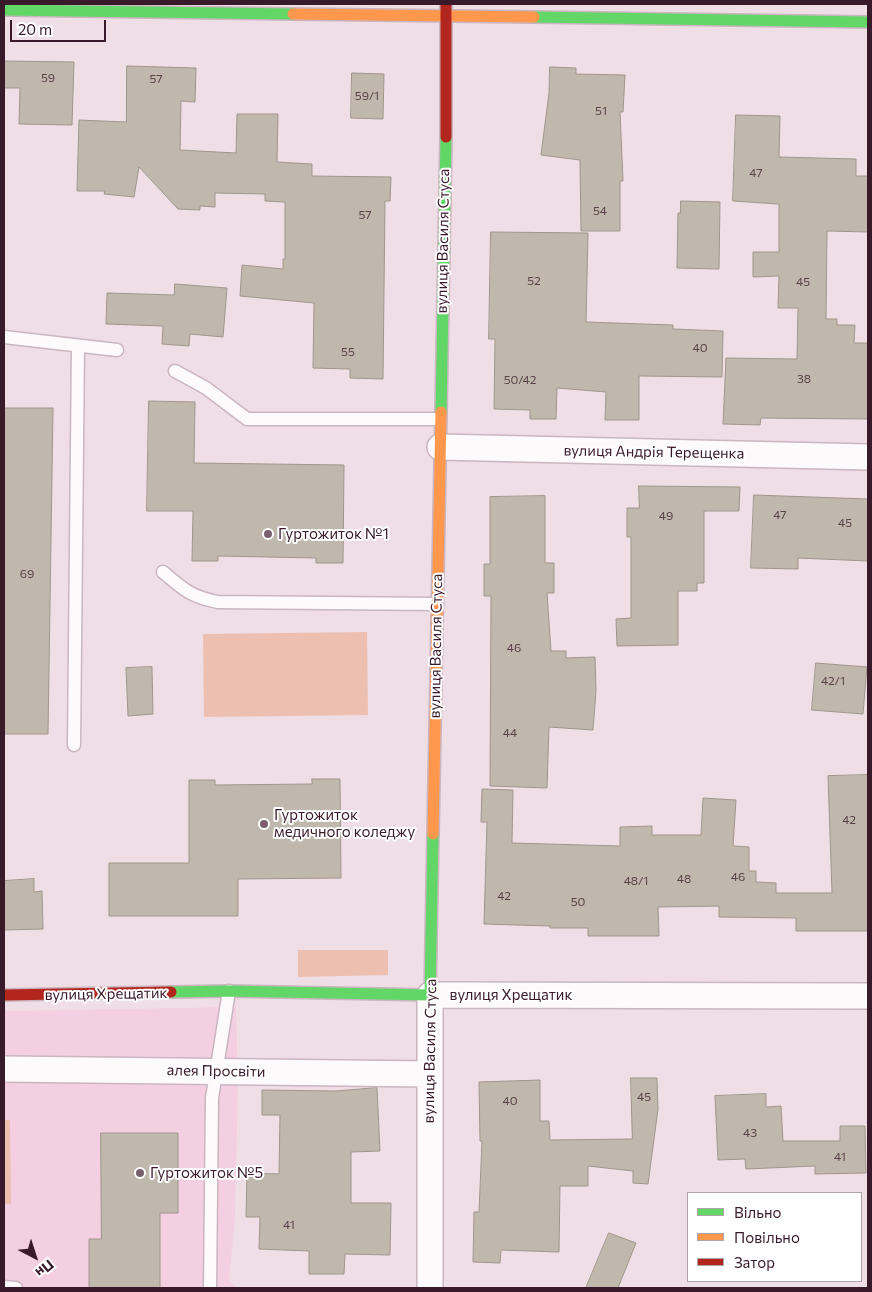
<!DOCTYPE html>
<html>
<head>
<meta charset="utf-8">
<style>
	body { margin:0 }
	#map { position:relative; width:872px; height:1292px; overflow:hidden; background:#efdee6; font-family:Commissioner,sans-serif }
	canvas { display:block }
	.frame { position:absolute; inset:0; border:5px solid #381a2a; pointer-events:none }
	.legend { position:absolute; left:687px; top:1192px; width:175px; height:90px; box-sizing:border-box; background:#fff; border:1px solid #afa3aa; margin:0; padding:6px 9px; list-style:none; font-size:15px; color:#381a2a }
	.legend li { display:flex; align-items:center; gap:10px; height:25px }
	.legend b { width:25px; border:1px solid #afa3aa }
	.north { position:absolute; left:10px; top:1232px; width:50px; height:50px; -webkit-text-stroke:4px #fff; paint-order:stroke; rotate:140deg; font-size:14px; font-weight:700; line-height:20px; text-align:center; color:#381a2a }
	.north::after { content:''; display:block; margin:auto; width:18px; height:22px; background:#381a2a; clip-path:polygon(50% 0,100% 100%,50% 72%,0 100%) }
	.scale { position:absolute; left:10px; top:20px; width:96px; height:22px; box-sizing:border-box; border:2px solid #381a2a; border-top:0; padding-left:6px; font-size:15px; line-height:18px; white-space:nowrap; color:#381a2a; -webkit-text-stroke:4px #fff; paint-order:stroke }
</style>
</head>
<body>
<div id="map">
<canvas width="872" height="1292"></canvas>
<div class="frame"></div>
<ul class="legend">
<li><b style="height:6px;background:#63d668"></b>Вільно</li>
<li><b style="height:6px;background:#ff974d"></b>Повільно</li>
<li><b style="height:6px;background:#b3261e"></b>Затор</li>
</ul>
<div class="north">Пн</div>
<div class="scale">20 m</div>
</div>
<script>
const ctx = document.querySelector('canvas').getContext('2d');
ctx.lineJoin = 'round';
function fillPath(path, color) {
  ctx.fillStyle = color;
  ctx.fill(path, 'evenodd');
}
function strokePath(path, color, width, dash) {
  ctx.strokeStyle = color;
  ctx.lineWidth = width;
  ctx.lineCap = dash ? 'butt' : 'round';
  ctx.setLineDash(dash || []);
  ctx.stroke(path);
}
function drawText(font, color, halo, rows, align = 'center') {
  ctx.font = font + ' Commissioner,sans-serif';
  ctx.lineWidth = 4;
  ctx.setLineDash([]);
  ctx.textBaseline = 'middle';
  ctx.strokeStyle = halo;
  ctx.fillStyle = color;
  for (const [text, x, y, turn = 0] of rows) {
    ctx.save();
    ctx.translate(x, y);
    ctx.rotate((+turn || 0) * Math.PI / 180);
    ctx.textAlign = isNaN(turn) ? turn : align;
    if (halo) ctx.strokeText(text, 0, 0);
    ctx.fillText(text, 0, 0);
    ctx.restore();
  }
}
const built = new Path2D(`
	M236,1007L238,1083L235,1217L229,1280L236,1288H4V1011Z`);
const green = new Path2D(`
	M367,632L368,715L204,717L203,634Z
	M298,950H388V975L298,977Z
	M4,1120H10L11,1204H4Z`);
const building = new Path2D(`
	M4,61L74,62L72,125L19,124L20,88H4Z
	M127,66L196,68L195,102L181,101L180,150L236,153L237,114H278L277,162L312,164V176L391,177L390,201H385L383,379L350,378V369L313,368L314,303L240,296L242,265L283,269V259H285V202L265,201V194L215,193V207L200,206V210L178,209L139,167L134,197L104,194L105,191H77L79,120L126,122Z
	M550,67L576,68V74L625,75L623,112H620L623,181H620V231H581L580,160L541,155L549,93Z
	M352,73L384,74L383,119L351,118Z
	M736,115L780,116L779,157L856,159V176H868V232L827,231L826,319H837V325H855L854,343H868V419L761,418L760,425L723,424L726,358L797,359L798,308H778L779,276L753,277V252H779V204L733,201Z
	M681,201L720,202L719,269L677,268L678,213H680Z
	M491,232L588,233L586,322L673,325V329L723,331L722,377L639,376V420H605L606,392L557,388L556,419H530V410L494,409L495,339H489Z
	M175,284L227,288L223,337L190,334L189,346L162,344L163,326L106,324L107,293L174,295Z
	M149,401L195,402L194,463L344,465L343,563H316V558L218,556V561H192L193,511H147Z
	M4,408H53L48,734H4Z
	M639,486L740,487L739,511H704V583H697V591H678V645L617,646L616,619L631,618V537H627V508H639Z
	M754,495L868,499V561L798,558V569L751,568Z
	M545,496V563H554V593H547L551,651H566V658L595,657L596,691L593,730L549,727L547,788L490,786L491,596H484V564H490V497Z
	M816,663L867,667L863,714L812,710Z
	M152,667L153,714L128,716L126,668Z
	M868,775V931H796V918L719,917V906L658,907L659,936H588V928H550V926L484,924L487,822H481L482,789L513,790L512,843L620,846V827L652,826V835H701L703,798L736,800L733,846L749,847V871H756V882L776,883V893H832L828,776Z
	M312,779H340L341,878L238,879V916H109V863H189V780H215V785L312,784Z
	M34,879V892L42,891L43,929L4,930V881Z
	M631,1078H657L658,1109L648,1184L633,1183V1171L588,1166V1186H560L559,1252L501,1250L500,1263L473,1262L474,1212H479L482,1141H480L479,1082L540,1080V1121H549L550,1140L632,1139Z
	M377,1088L380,1151L351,1152V1203H391L390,1255L345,1254L344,1274H309V1251L259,1249L260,1217H246L247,1173L279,1174L280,1115H262V1090L335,1091Z
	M766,1094V1107L781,1106L783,1141H840V1126H865L866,1173L815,1174V1166L746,1169L745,1159L718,1160L715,1096Z
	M101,1133H178V1213H160V1288H89V1239H101Z
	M609,1233L636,1243L618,1288H586Z`);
const lane = new Path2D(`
	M4,337L117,350
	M175,371L206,388L247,419H440
	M163,572C183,589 191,597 218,602L437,604
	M74,745L78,346
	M4,1287L16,1288
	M210,1288L212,1098L229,991`);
const street = new Path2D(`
	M440,447L868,457
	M4,1069L429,1074
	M430,1288V995L868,996`);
const fast = new Path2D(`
	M4,10L293,14
	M534,17L868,22
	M441,412L446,137
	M171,992L229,991L430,995L433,834`);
const slow = new Path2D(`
	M293,14L534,17
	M433,834L441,412`);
const jam = new Path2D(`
	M446,137V4
	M4,995L171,992`);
const markers = [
	[268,534,5,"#785f6c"],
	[264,824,5,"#785f6c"],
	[140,1173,5,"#785f6c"]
];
const numberNames = [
	["59",48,78],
	["57",156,79],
	["59/1",367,96],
	["51",601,111],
	["47",756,173],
	["54",600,211],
	["57",365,215],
	["52",534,281],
	["45",803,282],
	["40",700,348],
	["55",348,352],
	["38",804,379],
	["50/42",520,380],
	["47",780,515],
	["49",666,516],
	["45",845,523],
	["69",27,574],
	["46",514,648],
	["42/1",833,681],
	["44",510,733],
	["42",849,820],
	["46",738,877],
	["48",684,879],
	["48/1",636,881],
	["42",504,896],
	["50",578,902],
	["45",644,1097],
	["40",510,1101],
	["43",750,1133],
	["41",840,1157],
	["41",289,1225]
];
const streetNames = [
	["вулиця Василя Стуса",443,241,-89],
	["вулиця Андрія Терещенка",654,452,1],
	["вулиця Василя Стуса",436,646,-89],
	["вулиця Хрещатик",106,994,-1],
	["вулиця Хрещатик",511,995],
	["вулиця Василя Стуса",430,1051,-89],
	["алея Просвіти",216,1071,1]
];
const poiNames = [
	["Гуртожиток №1",278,534],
	["Гуртожиток",274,815],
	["медичного коледжу",274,832],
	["Гуртожиток №5",150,1173]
];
fillPath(built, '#f4cfe2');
fillPath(green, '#edbfb0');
fillPath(building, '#c0b8ac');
strokePath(building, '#9f968a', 1);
strokePath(lane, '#cbb5c0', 15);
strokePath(street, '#cbb5c0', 28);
strokePath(fast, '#cbb5c0', 14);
strokePath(slow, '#cbb5c0', 14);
strokePath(jam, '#cbb5c0', 14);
strokePath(lane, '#fdfafb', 12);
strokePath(street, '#fdfafb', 25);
strokePath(fast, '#63d668', 11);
strokePath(slow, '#ff974d', 11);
strokePath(jam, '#b3261e', 11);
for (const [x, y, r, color] of markers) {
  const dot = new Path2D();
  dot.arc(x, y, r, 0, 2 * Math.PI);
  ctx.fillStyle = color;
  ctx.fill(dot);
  strokePath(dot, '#fff', 2);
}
drawText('12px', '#5a424a', null, numberNames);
drawText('15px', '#381a2a', '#fff', streetNames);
drawText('15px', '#381a2a', '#fff', poiNames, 'left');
</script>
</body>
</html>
